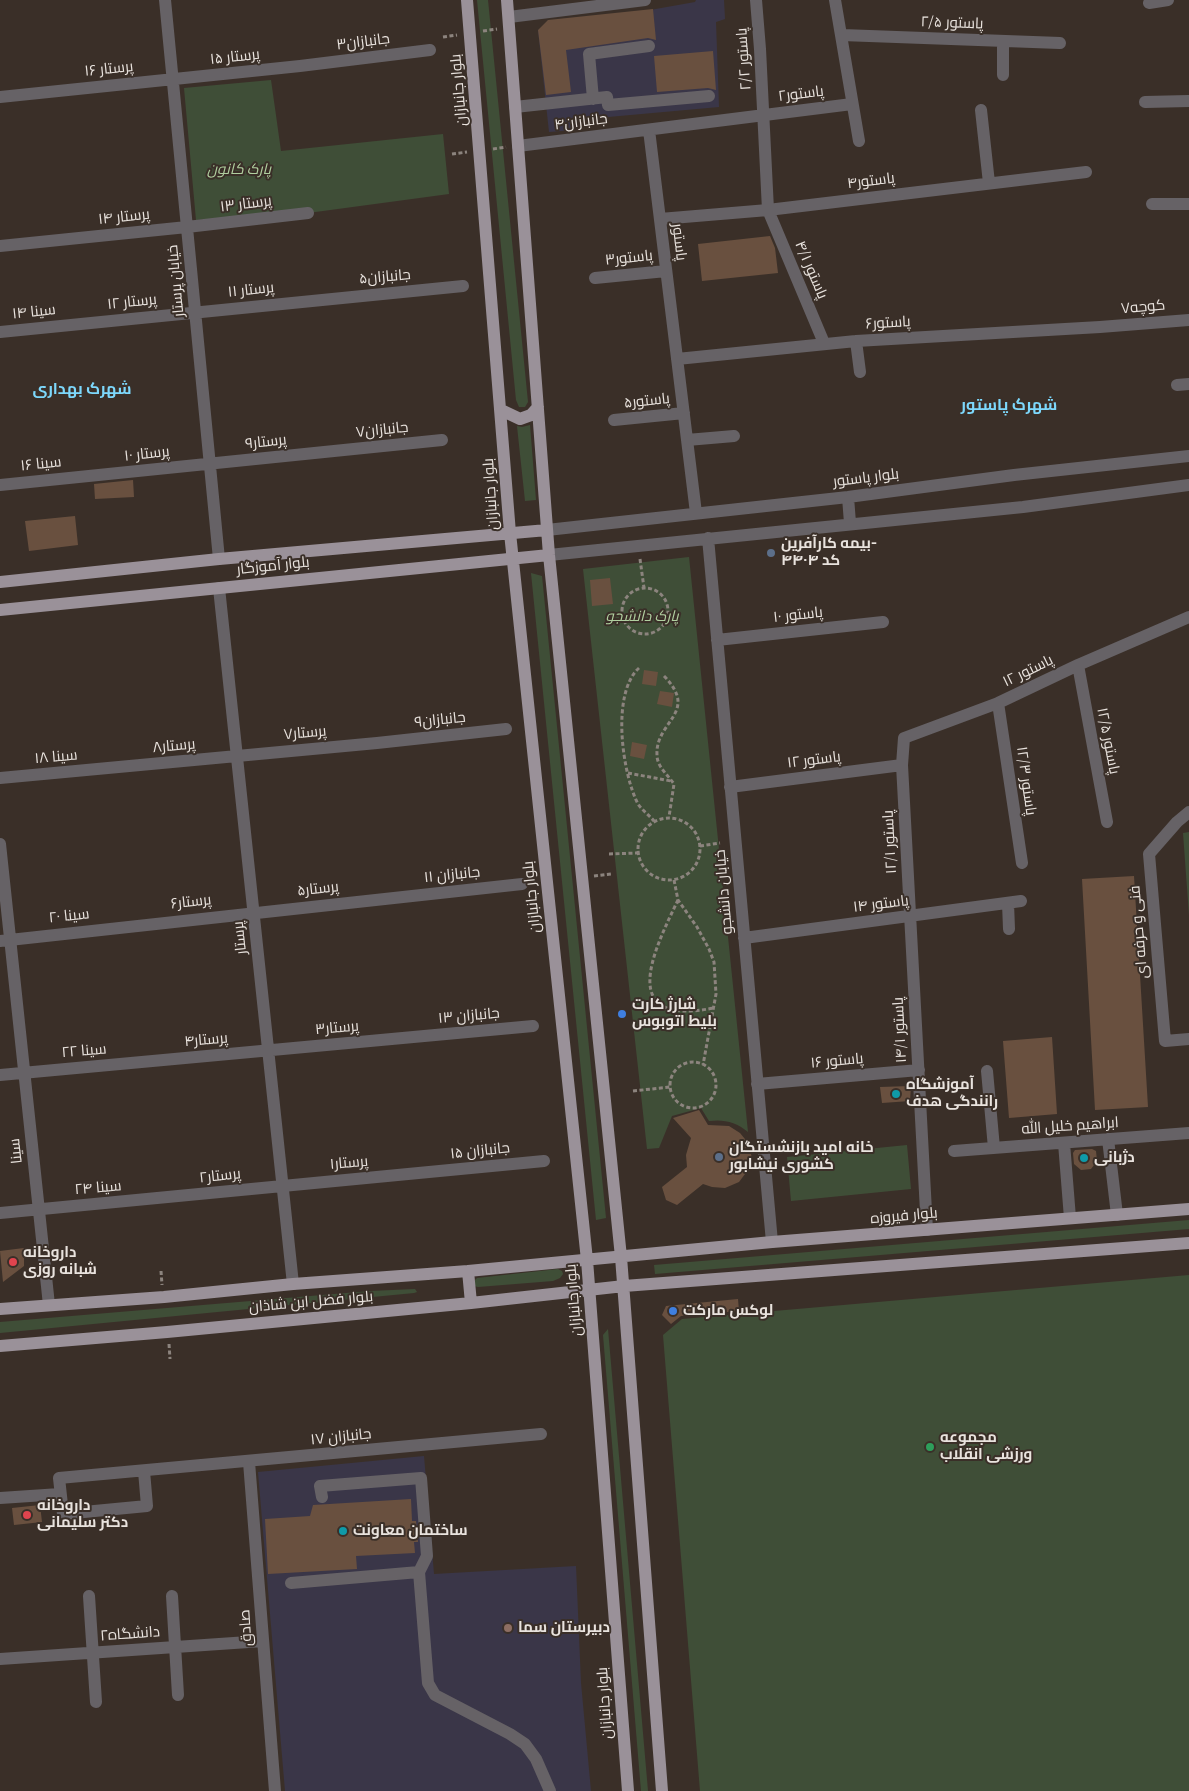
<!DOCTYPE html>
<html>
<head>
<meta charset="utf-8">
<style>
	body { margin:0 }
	canvas { display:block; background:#3a2f28 }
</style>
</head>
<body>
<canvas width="1189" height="1791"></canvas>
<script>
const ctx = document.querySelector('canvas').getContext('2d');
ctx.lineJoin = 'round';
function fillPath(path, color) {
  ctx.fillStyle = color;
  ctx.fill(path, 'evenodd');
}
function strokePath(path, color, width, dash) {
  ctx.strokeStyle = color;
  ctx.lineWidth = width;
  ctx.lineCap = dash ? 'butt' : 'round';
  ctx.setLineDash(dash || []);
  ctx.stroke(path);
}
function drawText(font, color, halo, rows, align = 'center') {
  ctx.font = font + ' "IBM Plex Serif",Cairo,serif';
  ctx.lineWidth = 4;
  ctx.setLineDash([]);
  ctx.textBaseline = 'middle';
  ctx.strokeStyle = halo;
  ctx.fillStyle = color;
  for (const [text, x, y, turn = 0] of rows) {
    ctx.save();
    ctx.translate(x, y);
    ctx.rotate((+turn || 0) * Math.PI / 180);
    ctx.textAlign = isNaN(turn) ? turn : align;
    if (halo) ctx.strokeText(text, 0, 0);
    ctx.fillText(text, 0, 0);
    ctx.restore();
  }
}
const education = new Path2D(`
	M696,0H724L725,19L716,22L719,107L575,120L573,130L549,132L538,30L695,2Z
	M424,1456L434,1574L576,1566L581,1683L591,1791H285L258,1472Z`);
const green = new Path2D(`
	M477,0H488L528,402L525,407H519L516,400Z
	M271,80L281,151L443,134L449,194L308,213L196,220L184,88Z
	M530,425L536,500L525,501L517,426L522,427Z
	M689,557L748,1132C736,1122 724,1119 709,1121L701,1108L672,1116L659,1148L647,1149L583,569Z
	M531,573L542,576L606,1218L596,1220Z
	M1189,832V915L1183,833Z
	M907,1145L911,1189L791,1201L787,1157Z
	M1189,1220V1229L655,1274L654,1265Z
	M558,1269L562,1271L563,1274L560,1278L553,1281L478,1287L474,1286L475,1280L477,1278Z
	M1189,1275V1791H700L663,1335L682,1319Z
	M415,1289L417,1292L414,1293L0,1333V1322L370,1291Z
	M608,1329L648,1791H641L603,1335Z`);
const building = new Path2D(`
	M653,9L656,40L648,38L566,50L571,92L546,95L538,30L548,20Z
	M713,51L716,90L708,88L657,92L654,56Z
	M770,236L775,248L778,273L702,281L698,244Z
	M133,480L134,497L95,499L94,484Z
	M75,516L78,545L29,551L25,521Z
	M610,578L613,604L592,606L590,580Z
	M644,670L658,672L656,686L642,684Z
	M660,691L674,693L672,707L657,704Z
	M632,742L647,745L644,759L630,756Z
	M1134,876L1148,1107L1095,1110L1082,879Z
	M1052,1037L1057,1114L1009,1118L1003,1041Z
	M911,1086L910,1101L882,1103L880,1087Z
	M699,1110L708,1125L729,1126L740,1133L749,1144L752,1159L751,1166L739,1182L725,1188L712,1187L703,1184L677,1205L666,1200L662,1187L687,1167L686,1155L691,1138L673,1118Z
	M1092,1149L1096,1151L1097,1161L1091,1169L1081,1170L1074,1164L1073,1153L1075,1150Z
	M24,1248V1266L3,1282L0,1251Z
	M738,1299L739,1311L681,1316L671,1324L662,1315L666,1306Z
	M411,1499L412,1521H416L418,1542H414L415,1553L356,1556L357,1569L268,1574L265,1519L310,1516L313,1505Z
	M40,1505L42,1522L14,1525L12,1508Z`);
const path = new Path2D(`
	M483,31L497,29
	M443,37L457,35
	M493,149L506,147
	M452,154L467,152
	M640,559L644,588
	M622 611a23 23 0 1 1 46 0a23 23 0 1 1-46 0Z
	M639,668C611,693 622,773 638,804C642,810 649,815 654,821
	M664,676C700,713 655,721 657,755C657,767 668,775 674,784L669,817
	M628,773L671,781
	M638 849a31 31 0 1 1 62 0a31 31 0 1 1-62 0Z
	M700,846L720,843
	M609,854L637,853
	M594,876L611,874
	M674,880L678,900L697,927L709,949L714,962L716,994L703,1065
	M678,900C653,952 616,1027 714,1008
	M670 1085a23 23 0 1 1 46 0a23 23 0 1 1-46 0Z
	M633,1091L670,1087
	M161,1271L162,1285
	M169,1344L170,1359`);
const minor = new Path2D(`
	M165,0L219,559
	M756,0L760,49L768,210L824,343
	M835,0L859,141
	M1149,3L1168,0
	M509,17L645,0
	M842,35L1060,43
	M1003,75V42
	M0,97L300,66L430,50
	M593,99L589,54L649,46
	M1145,102L1189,101
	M515,107L607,97L608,105L709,96
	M981,110L989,183
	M649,130L696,513
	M518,146L852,104
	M1152,204H1189
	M660,219L768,210L1086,172
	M0,246L187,227L308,213
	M595,278L666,271
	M0,332L463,286
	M856,341L860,372
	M677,359L856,341L1100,327L1189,320
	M1177,385L1189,384
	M614,420L684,413
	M687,440L734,436
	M0,485L442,440
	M848,497L850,523
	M547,530L848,497L1014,475L1189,456
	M708,538L772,1242
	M549,555L1023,507L1189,485
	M219,588L293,1284
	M717,640L883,622
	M1078,665L1107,822
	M998,703L1022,863
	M0,778L377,743L506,729
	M730,787L902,765
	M1189,812L1177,822L1149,854L1165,1041L1189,1039
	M0,844L49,1305
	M1008,903L1009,929
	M744,938L1021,901
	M0,941L522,884
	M987,1071L994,1148
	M0,1075L533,1026
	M757,1084L919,1070
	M1108,1139L1117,1215
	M1064,1143L1070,1218
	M954,1151L1189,1133
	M0,1213L544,1161
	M927,1230L902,765L904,738L998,703L1078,665L1189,617
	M249,1462L275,1791
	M144,1471L147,1506L63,1514L59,1478C220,1464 381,1450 541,1434
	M322,1497L320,1486L421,1478L427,1556L419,1572
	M0,1498L60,1494
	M291,1583L419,1572L428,1683L435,1695L510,1734L525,1744L536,1759L550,1791
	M89,1596L96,1702
	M172,1596L178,1695
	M0,1659L263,1641`);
const major = new Path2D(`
	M467,0L510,533L587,1260L628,1791
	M507,0L549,555L621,1257L662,1791
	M501,410L520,419L531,415L538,407
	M0,582L219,559L547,530
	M0,610L549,555
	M468,1271L471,1303
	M0,1309L164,1297L293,1284L468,1271L772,1242L1189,1209
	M0,1346L167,1332L471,1303L624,1286L1189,1243`);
const markers = [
	[771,553,5,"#5c6f8a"],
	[622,1014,5,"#3f7fe0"],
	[896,1094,5,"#0f9aa8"],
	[719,1157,5,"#5c6f8a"],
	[1084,1158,5,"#0f9aa8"],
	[13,1262,5,"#e0444e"],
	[673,1311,5,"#3f7fe0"],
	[930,1447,5,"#2e9e5b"],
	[27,1515,5,"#e0444e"],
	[343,1531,5,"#0f9aa8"],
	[508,1628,5,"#8d6e63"]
];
const streetNames = [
	["پاستور ۲/۵",952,23,2],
	["جانبازان۳",363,42,-7],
	["پرستار ۱۵",235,57,-6],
	["پاستور ۲/۲",744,59,-94],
	["پرستار ۱۶",109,69,-6],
	["بلوار جانبازان",459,90,-95],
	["پاستور۲",801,94,-7],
	["جانبازان۴",581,122,-7],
	["پاستور۴",871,181,-7],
	["پرستار ۱۳",246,204,-7],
	["پرستار ۱۴",124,217,-6],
	["پاستور",679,242,83],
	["پاستور۳",629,258,-6],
	["پاستور ۴/۱",811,270,67],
	["جانبازان۵",385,277,-5],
	["خیابان پرستار",176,281,-95],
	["پرستار ۱۱",251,290,-6],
	["پرستار ۱۲",132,302,-6],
	["کوچه۷",1143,307,-5],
	["سینا ۱۴",34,312,-6],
	["پاستور۶",888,323,-3],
	["پاستور۵",647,401,-6],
	["جانبازان۷",382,430,-6],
	["پرستار۹",266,442,-6],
	["پرستار ۱۰",147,454,-6],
	["سینا ۱۶",41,464,-6],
	["بلوار پاستور",866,478,-7],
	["بلوار جانبازان",491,494,-94],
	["بلوار آموزگار",273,566,-6],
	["پاستور ۱۰",798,615,-6],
	["۱۲ پاستور",1028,671,-26],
	["جانبازان۹",440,720,-6],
	["پرستار۷",305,733,-5],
	["پاستور ۱۲/۵",1108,741,79],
	["پرستار۸",174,746,-5],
	["سینا ۱۸",56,757,-5],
	["پاستور ۱۲",814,760,-7],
	["پاستور ۱۲/۳",1026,781,82],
	["پاستور ۱۲/۱",890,842,-93],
	["جانبازان ۱۱",452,875,-6],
	["پرستار۵",318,889,-6],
	["خیابان دانشجو",724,892,-95],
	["بلوار جانبازان",532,897,-96],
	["پرستار۶",191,902,-6],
	["پاستور ۱۴",881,904,-7],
	["سینا ۲۰",69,916,-6],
	["فنی و حرفه ای",1139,932,-95],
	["پرستار",240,938,-96],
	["جانبازان ۱۳",469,1016,-5],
	["پرستار۳",337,1028,-5],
	["پاستور ۱۴/۱",900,1030,-93],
	["پرستار۴",206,1040,-5],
	["سینا ۲۲",84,1051,-5],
	["پاستور ۱۶",837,1061,-5],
	["ابراهیم خلیل الله",1070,1126,-4],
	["سینا",16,1151,-96],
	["جانبازان ۱۵",480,1151,-6],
	["پرستار۱",349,1163,-5],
	["پرستار۲",220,1176,-6],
	["سینا ۲۴",98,1188,-5],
	["بلوار فیروزه",904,1216,-5],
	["بلوار جانبازان",574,1300,-95],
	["بلوار فضل ابن شاذان",311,1302,-5],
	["جانبازان ۱۷",341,1437,-6],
	["صادق",246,1628,-94],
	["دانشگاه۲",130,1634,-4],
	["بلوار جانبازان",605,1703,-94]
];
const parkNames = [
	["پارک کانون",239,170],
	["پارک دانشجو",642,617]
];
const poiNames = [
	["بیمه کارآفرین-",781,544],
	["کد ۴۴۰۴",781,561],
	["شارژ کارت",632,1005],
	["بلیط اتوبوس",632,1022],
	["آموزشگاه",906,1085],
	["رانندگی هدف",906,1102],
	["خانه امید بازنشستگان",729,1148],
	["کشوری نیشابور",729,1165],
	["دژبانی",1094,1158],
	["داروخانه",23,1253],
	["شبانه روزی",23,1270],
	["لوکس مارکت",683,1311],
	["مجموعه",940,1438],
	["ورزشی انقلاب",940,1455],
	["داروخانه",37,1506],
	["دکتر سلیمانی",37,1523],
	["ساختمان معاونت",353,1531],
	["دبیرستان سما",518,1628]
];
const neighbourhoodNames = [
	["شهرک بهداری",82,389],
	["شهرک پاستور",1009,405]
];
fillPath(education, '#3a3648');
fillPath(green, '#3f4e37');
fillPath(building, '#69503f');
strokePath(path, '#8c847e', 3, [4, 2.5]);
strokePath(minor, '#666266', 12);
strokePath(major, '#9a9199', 12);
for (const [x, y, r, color] of markers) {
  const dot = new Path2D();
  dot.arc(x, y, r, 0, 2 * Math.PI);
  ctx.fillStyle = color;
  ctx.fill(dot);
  strokePath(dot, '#3a2f28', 2);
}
drawText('15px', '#e9e3de', '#3a2f28', streetNames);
drawText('italic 15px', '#b1d0a0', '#3a2f28', parkNames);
drawText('bold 15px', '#e9e3de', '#3a2f28', poiNames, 'left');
drawText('bold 16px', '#7dd8fc', '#3a2f28', neighbourhoodNames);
</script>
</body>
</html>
